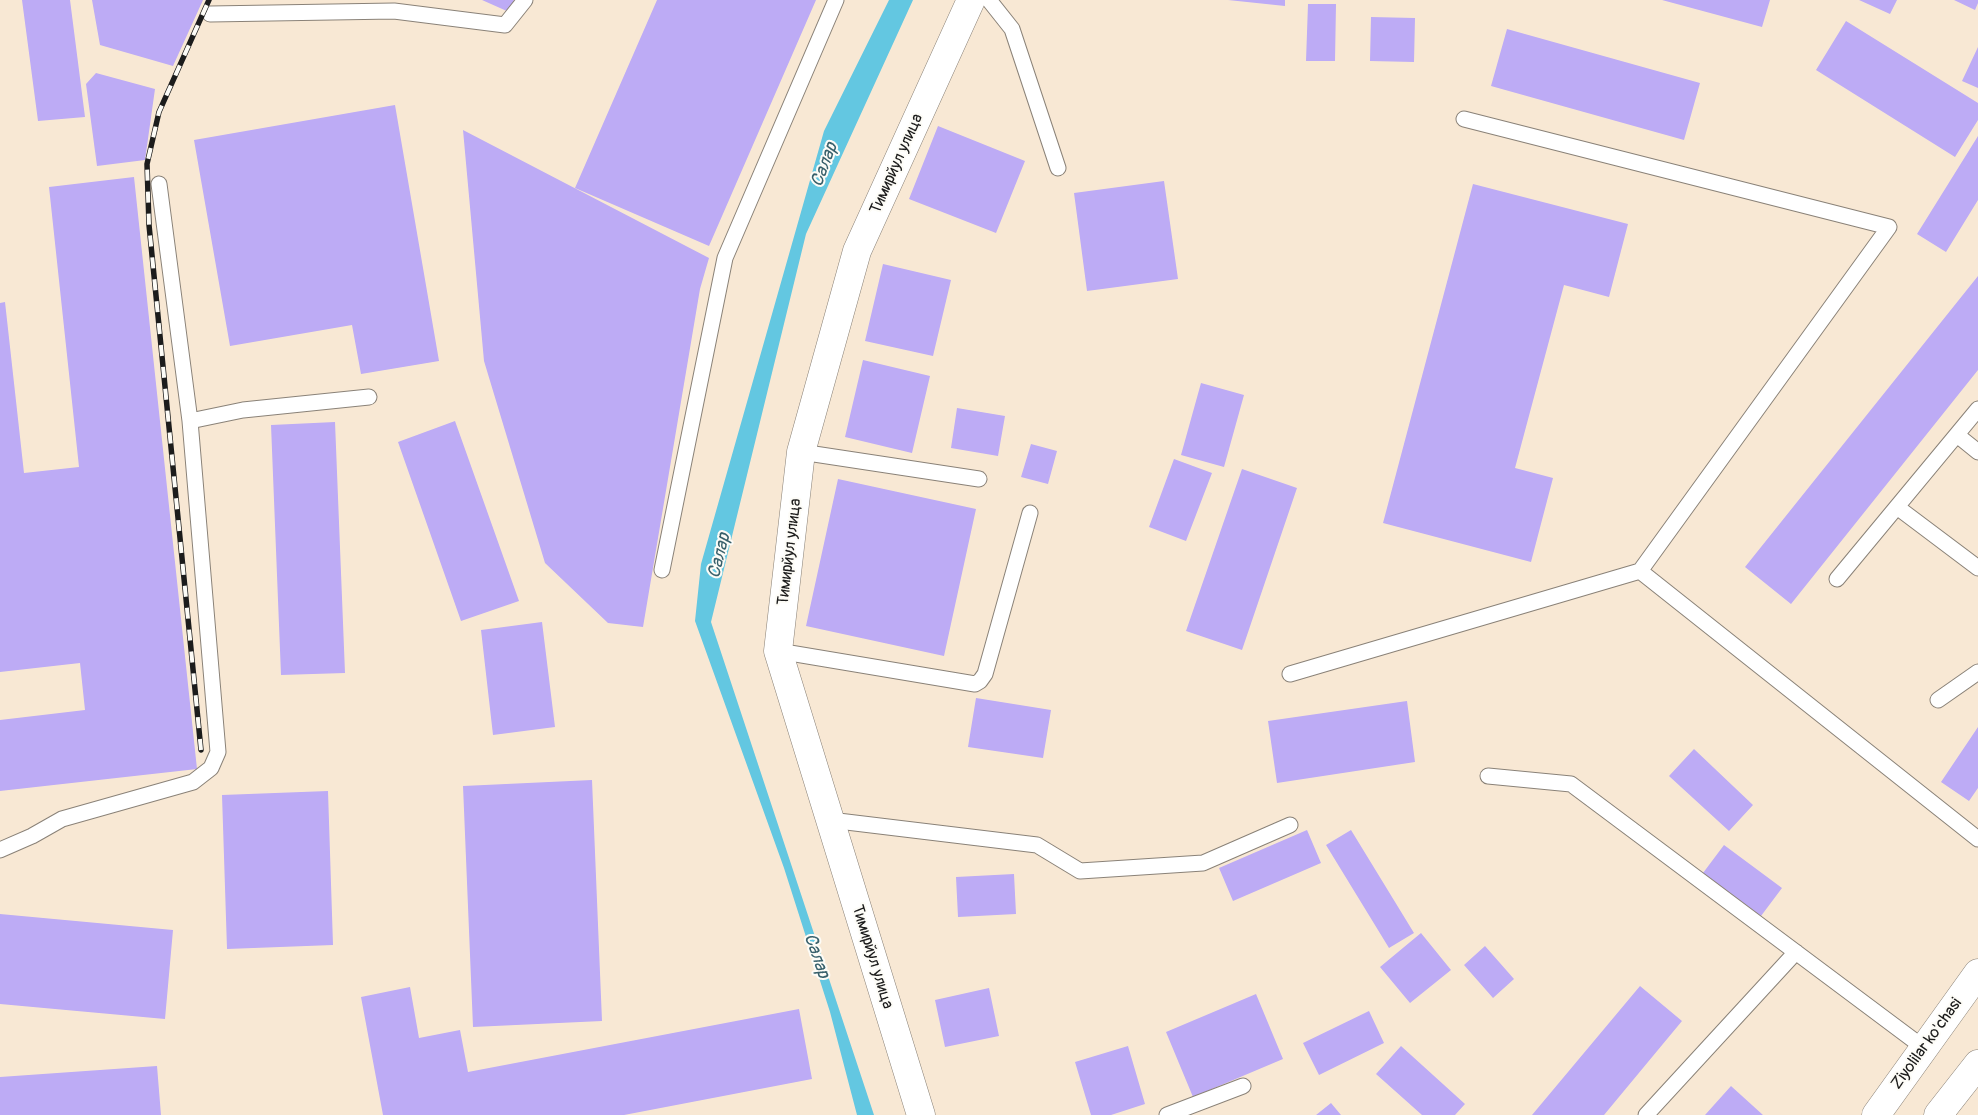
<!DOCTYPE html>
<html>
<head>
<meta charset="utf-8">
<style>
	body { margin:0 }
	canvas { display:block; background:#f8e8d4 }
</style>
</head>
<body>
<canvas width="1978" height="1115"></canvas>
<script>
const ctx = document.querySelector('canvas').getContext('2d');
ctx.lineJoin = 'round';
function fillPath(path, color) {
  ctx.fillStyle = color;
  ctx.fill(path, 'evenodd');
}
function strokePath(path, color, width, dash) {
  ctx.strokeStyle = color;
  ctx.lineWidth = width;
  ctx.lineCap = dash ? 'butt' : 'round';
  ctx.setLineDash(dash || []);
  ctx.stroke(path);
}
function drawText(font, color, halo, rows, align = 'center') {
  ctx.font = font + ' Pangolin,sans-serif';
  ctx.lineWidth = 4;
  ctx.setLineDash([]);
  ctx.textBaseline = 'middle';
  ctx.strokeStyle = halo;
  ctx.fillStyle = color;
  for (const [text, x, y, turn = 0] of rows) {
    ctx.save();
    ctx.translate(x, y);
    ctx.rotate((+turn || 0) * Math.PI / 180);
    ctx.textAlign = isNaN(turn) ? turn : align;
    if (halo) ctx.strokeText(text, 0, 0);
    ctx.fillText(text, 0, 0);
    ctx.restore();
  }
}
const water = new Path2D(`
	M889,0H913L806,234L711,622L874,1115H857L830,1012L784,868L695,621L701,564L824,131Z`);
const building = new Path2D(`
	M22,0H70L85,117L38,121Z
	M92,0H203L173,66L100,45Z
	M482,0H514L509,12Z
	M657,0H816L709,246L575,188Z
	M1228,0H1285V6Z
	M1662,0H1770L1762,27Z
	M1859,0H1897L1890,14Z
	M1954,0H1978V3L1975,10Z
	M1308,4H1336L1335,61H1306Z
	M1371,17L1415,18L1414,62L1370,61Z
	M1846,21L1978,103V120L1955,157L1816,70Z
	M1507,29L1700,83L1684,140L1491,86Z
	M1978,47V88L1962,81Z
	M96,73L155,89L145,160L97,166L86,84Z
	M395,105L439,361L361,374L352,325L230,346L194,140Z
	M938,126L1025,161L996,233L909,199Z
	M463,130L709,258L700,289L643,627L608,623L545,563L484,361Z
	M1978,136V200L1946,252L1917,234Z
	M134,177L197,769L0,791V720L85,710L80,663L0,672V303L5,302L24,473L79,467L49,187Z
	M1164,181L1178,279L1087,291L1074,193Z
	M1473,184L1628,224L1609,297L1564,285L1515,468L1553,478L1531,562L1383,523Z
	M883,264L951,280L933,356L865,341Z
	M1978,276V370L1791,604L1745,567Z
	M863,360L930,376L912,453L845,437Z
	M1201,383L1244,395L1224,467L1181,455Z
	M957,408L1005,416L998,456L951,448Z
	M455,421L519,601L461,621L398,442Z
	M335,422L345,673L281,675L271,425Z
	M1031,444L1057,451L1048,484L1021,477Z
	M1174,459L1212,473L1186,541L1149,527Z
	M1242,469L1297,488L1242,650L1186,631Z
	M838,479L976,509L944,656L806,626Z
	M542,622L555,727L493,735L481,630Z
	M976,698L1051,710L1043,758L968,747Z
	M1407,701L1415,762L1277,783L1268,721Z
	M1978,727V788L1969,801L1941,782Z
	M1694,749L1753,805L1729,831L1669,776Z
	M592,780L602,1021L473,1027L463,786Z
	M328,791L333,945L227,949L222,795Z
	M1307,830L1321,863L1233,901L1219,868Z
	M1351,830L1414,933L1389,948L1326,845Z
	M1724,845L1782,888L1761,916L1703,873Z
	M1014,874L1016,914L958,917L956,877Z
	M0,914L173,930L165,1019L0,1004Z
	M1421,933L1451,970L1410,1003L1380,967Z
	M1485,946L1514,979L1493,998L1464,965Z
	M1640,986L1682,1021L1604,1115H1532Z
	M410,987L419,1038L460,1030L468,1072L799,1009L812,1079L624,1115H383L361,997Z
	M989,988L999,1036L945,1047L935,1000Z
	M1256,994L1283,1059L1193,1097L1166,1032Z
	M1369,1011L1384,1043L1319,1075L1303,1043Z
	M1128,1046L1145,1104L1111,1115H1091L1075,1062Z
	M1401,1046L1465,1104L1455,1115H1422L1376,1074Z
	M157,1066L161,1115H0V1077Z
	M1731,1086L1763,1115H1705Z
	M1331,1103L1341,1115H1316Z`);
const lane = new Path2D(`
	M989,0L1012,29L1058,168
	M210,14L394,11L505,25L525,0
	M159,184L190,421
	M1957,435L1978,452
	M801,452L979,479
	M1897,507L1978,568
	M662,570L725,258L836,0
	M1640,571L1978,839
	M1837,579L1978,409
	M778,651L975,684L980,681L985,674L1030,513
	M1290,674L1640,571L1889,227L1464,119
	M1938,700L1978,672
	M1488,776L1571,784L1924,1048
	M830,820L1037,845L1080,871L1203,863L1290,825
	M0,850L32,836L62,819L193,782L211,768L218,752L190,421L243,410L369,397
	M1167,1115L1243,1086
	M1646,1115L1796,952`);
const street = new Path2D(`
	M921,1115L778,651L801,452L857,251L971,0`);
const secondary = new Path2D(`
	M1876,1115L1978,973
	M1938,1115L1978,1064`);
const rail = new Path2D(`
	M201,750L149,225L147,164L159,112L209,0`);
const streetNames = [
	["Тимирйул улица",897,164,-66],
	["Тимирйул улица",790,552,-83],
	["Тимирйул улица",872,957,73],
	["Ziyolilar ko'chasi",1927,1044,-54]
];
const waterNames = [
	["Салар",825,165,-69],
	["Салар",720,556,-76],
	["Салар",816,956,71]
];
fillPath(water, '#63c7e1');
fillPath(building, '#bdabf5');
strokePath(lane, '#8a8278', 17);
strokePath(street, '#8a8278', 29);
strokePath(secondary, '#8a8278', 29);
strokePath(lane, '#fff', 15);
strokePath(street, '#fff', 28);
strokePath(secondary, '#fff', 28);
strokePath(rail, '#1c1c1c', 5.5);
strokePath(rail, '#fdfcf7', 4, [11]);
drawText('16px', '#1c1c1c', '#fdfcf7', streetNames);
drawText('italic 18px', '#38606b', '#fdfcf7', waterNames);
</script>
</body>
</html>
